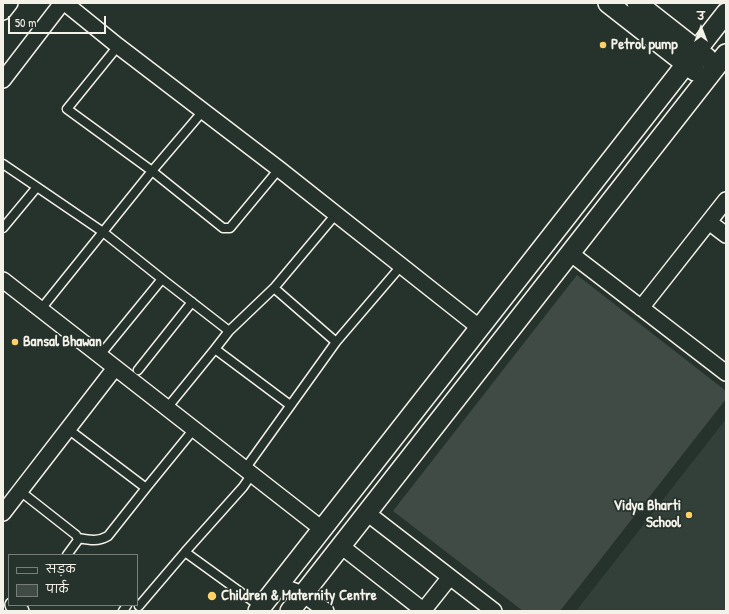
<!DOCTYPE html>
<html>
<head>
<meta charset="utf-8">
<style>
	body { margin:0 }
	#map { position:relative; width:729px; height:614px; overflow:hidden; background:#26332d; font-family:"Patrick Hand","Playpen Sans Deva",sans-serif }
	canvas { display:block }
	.frame { position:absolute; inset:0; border:4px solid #f4f1e8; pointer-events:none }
	.legend { position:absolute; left:8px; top:554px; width:130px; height:52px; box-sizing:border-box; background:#26332d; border:1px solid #787f78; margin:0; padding:5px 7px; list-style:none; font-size:12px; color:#f4f1e8 }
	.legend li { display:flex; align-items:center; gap:8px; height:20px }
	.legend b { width:20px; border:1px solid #787f78 }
	.north { position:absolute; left:681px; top:8px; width:40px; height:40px; -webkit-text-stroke:3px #26332d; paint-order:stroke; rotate:0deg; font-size:11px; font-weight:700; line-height:16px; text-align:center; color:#f4f1e8 }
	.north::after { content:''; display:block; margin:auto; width:14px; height:18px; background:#f4f1e8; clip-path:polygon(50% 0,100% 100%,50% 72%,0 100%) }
	.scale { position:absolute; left:8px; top:16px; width:98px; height:18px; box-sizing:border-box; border:2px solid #f4f1e8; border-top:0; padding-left:5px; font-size:12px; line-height:14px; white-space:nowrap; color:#f4f1e8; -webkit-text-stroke:3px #26332d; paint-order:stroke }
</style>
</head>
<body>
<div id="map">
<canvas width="729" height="614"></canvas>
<div class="frame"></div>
<ul class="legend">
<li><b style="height:5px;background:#26332d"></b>सड़क</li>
<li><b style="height:11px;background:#414b45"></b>पार्क</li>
</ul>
<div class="north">उ</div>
<div class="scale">50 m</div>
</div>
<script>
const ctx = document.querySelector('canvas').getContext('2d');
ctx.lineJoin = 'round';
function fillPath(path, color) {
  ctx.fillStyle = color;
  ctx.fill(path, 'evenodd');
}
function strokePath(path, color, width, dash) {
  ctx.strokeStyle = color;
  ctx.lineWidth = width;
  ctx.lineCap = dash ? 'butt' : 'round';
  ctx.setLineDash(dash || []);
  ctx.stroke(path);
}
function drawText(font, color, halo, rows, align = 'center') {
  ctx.font = font + ' "Patrick Hand",sans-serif';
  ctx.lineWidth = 3.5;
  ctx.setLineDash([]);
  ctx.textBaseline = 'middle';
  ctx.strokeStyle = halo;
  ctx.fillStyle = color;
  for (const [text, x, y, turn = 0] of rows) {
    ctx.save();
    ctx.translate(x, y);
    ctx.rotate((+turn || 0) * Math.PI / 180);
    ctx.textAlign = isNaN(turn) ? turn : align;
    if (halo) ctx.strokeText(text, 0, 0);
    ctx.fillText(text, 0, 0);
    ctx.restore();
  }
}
const built = new Path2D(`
	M726,419V611H576Z`);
const green = new Path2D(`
	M577,275L726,391V399L560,611H523L393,511Z`);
const service = new Path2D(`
	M118,46L67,109L152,171L223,228H230L279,169
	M3,164L37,187
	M336,214L274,288L336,342
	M3,228L37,187L103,232L162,279L100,355
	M162,279L229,331
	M41,309L152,171L203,111
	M215,349L229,331L274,288
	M138,370L192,302
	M167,408L215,349L290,405
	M68,429L146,488L194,429
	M245,469L336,342L401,266
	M252,474L243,487L185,552L261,607
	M20,491L76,535L78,540L67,555
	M78,538C89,540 98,542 108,536L146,488
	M139,606L185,552
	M123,611L127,605`);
const minor = new Path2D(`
	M65,3L118,46L279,169L480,328
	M3,12L10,3
	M3,80L62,3
	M709,222L726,235
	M570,253L726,373
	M3,280L322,529
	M641,308L726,200
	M3,513L115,368
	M367,513L494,611
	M341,546L424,611
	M278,585L303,594L326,611
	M13,605L21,611
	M423,611L450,577`);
const tertiary = new Path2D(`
	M608,3L695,71
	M637,3L707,58
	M258,611L726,13
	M290,611L726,54`);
const markers = [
	[603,45,4,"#ffd166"],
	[15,342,4,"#ffd166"],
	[689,515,4,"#ffd166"],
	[212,596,5,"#ffd166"]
];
const poiNames = [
	["Petrol pump",611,45],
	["Bansal Bhawan",23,342],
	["Vidya Bharti",681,506,"right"],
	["School",681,523,"right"],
	["Children & Maternity Centre",221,596]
];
fillPath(built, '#333f39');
fillPath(green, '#414b45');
strokePath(service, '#f4f1e8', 11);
strokePath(minor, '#f4f1e8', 18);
strokePath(tertiary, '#f4f1e8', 22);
strokePath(service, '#26332d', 8);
strokePath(minor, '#26332d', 15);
strokePath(tertiary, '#26332d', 19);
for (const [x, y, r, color] of markers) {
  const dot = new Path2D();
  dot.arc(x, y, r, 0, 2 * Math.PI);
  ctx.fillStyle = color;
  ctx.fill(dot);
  strokePath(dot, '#26332d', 1.5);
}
drawText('bold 15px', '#f4f1e8', '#26332d', poiNames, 'left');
</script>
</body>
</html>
